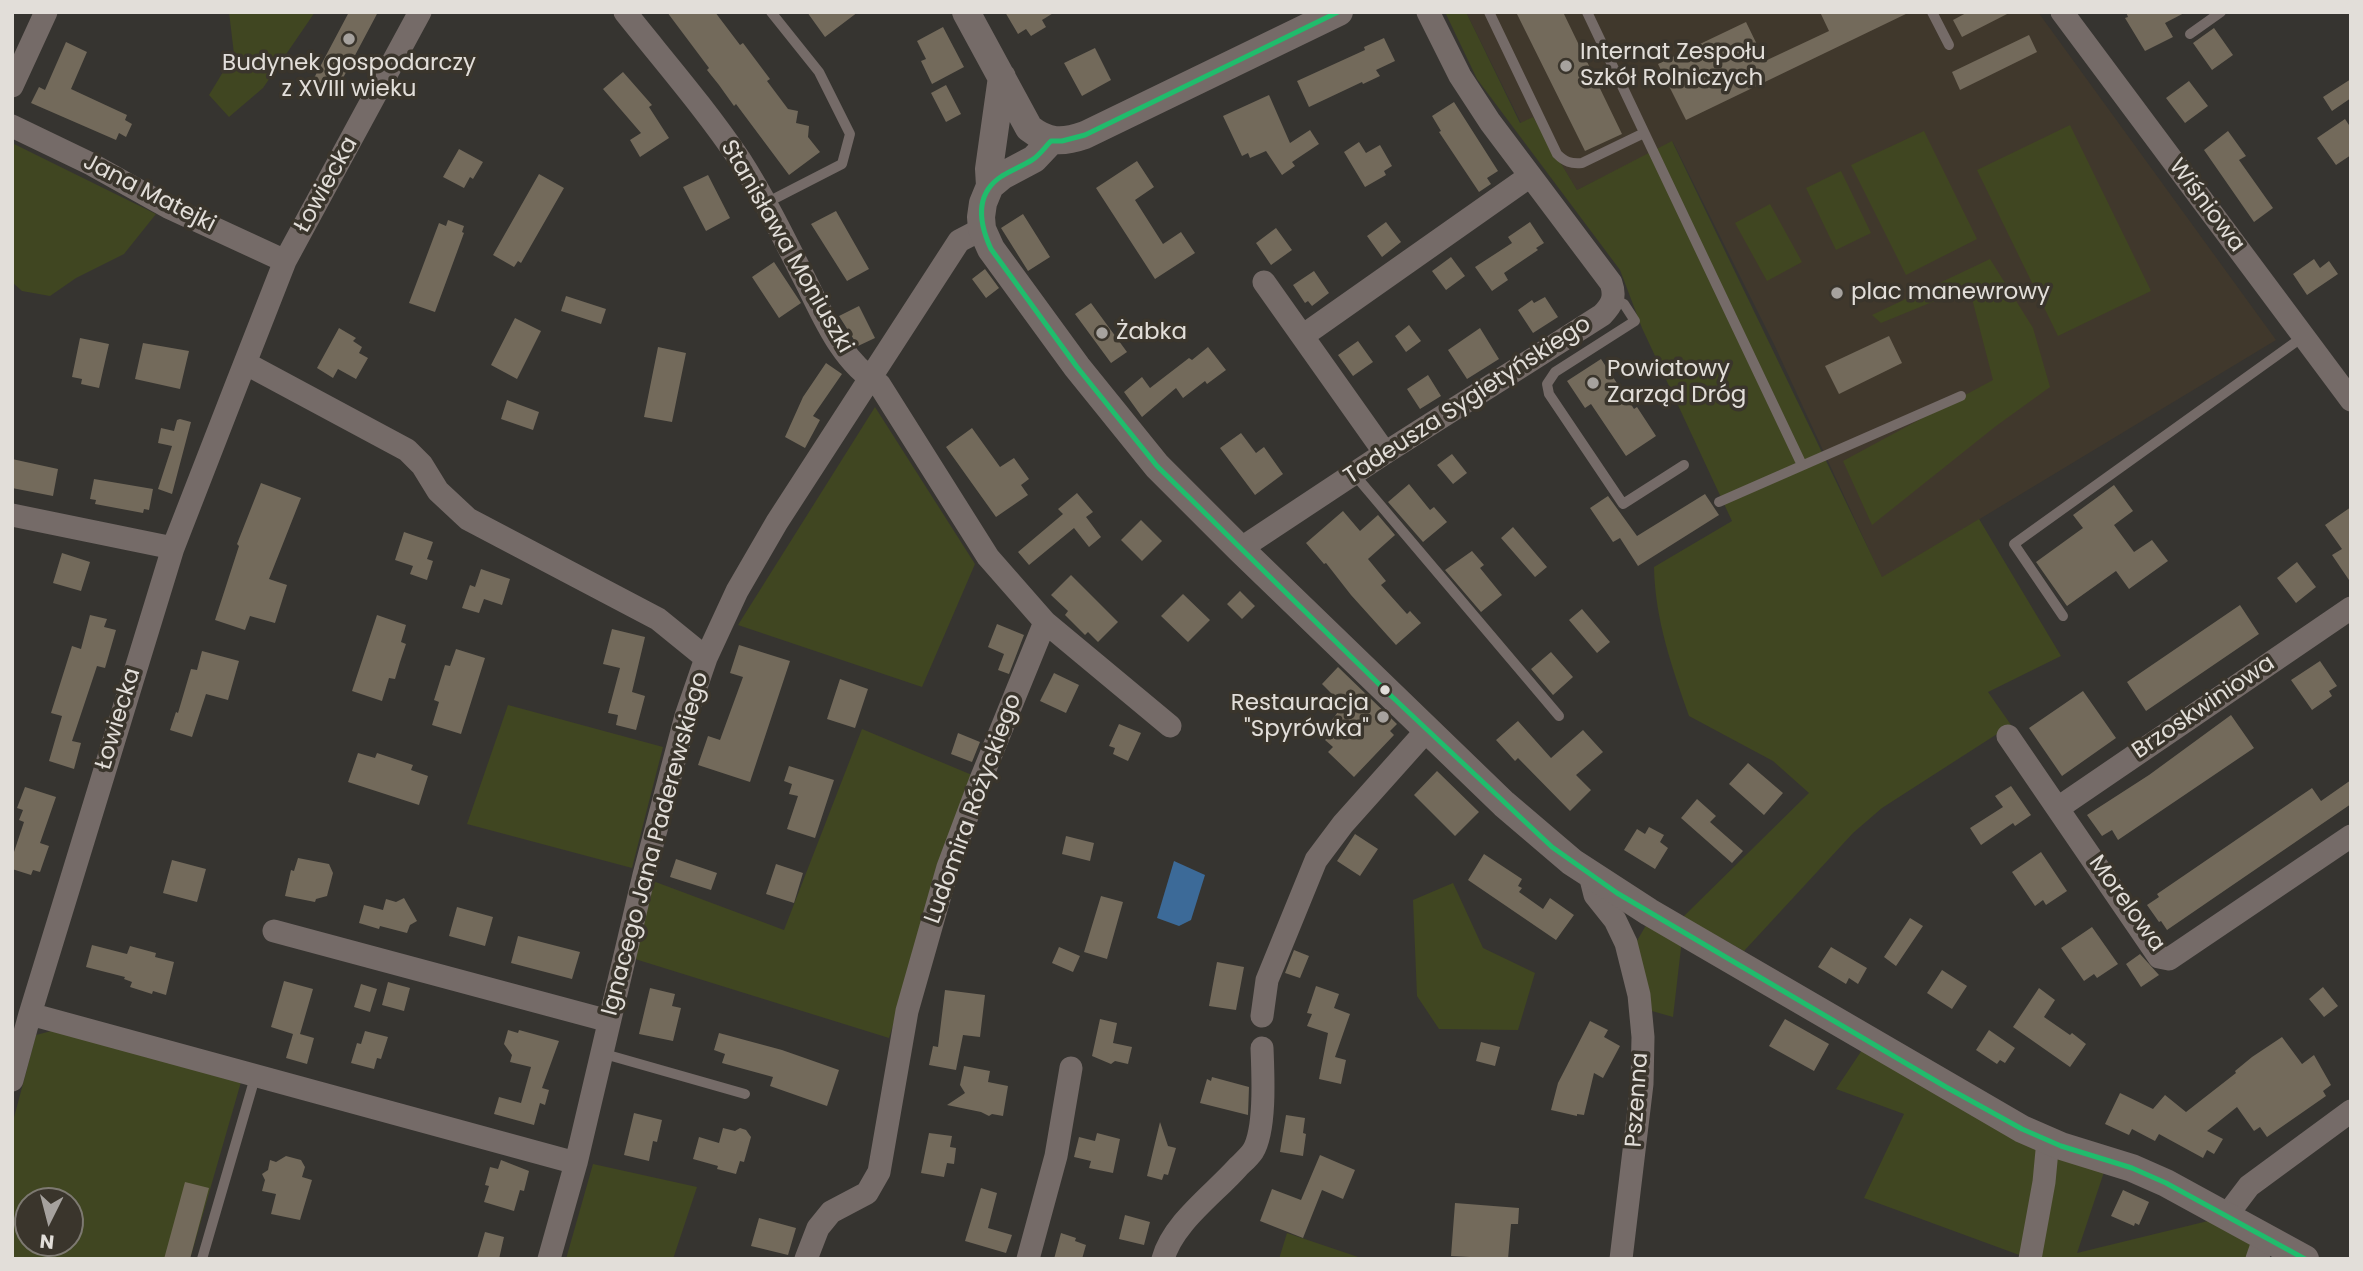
<!DOCTYPE html>
<html>
<head>
<meta charset="utf-8">
<style>
	body { margin:0 }
	#map { position:relative; width:2363px; height:1271px; overflow:hidden; background:#363430; font-family:Poppins,sans-serif }
	canvas { display:block }
	.frame { position:absolute; inset:0; border:14px solid #e2ded9; pointer-events:none }
	.north { position:absolute; left:14px; top:1187px; width:70px; height:70px; box-sizing:border-box; background:#3a352c; border:2px solid #7d7971; border-radius:50%; rotate:186deg; font-size:19px; font-weight:700; line-height:28px; text-align:center; color:#e2ded9 }
	.north::after { content:''; display:block; margin:auto; width:24px; height:32px; background:#a6a29e; clip-path:polygon(50% 0,100% 100%,50% 72%,0 100%) }
</style>
</head>
<body>
<div id="map">
<canvas width="2363" height="1271"></canvas>
<div class="frame"></div>
<div class="north">N</div>
</div>
<script>
const ctx = document.querySelector('canvas').getContext('2d');
ctx.lineJoin = 'round';
function fillPath(path, color) {
  ctx.fillStyle = color;
  ctx.fill(path, 'evenodd');
}
function strokePath(path, color, width, dash) {
  ctx.strokeStyle = color;
  ctx.lineWidth = width;
  ctx.lineCap = dash ? 'butt' : 'round';
  ctx.setLineDash(dash || []);
  ctx.stroke(path);
}
function drawText(font, color, halo, rows, align = 'center') {
  ctx.font = font + ' Poppins,sans-serif';
  ctx.lineWidth = 7;
  ctx.setLineDash([]);
  ctx.textBaseline = 'middle';
  ctx.strokeStyle = halo;
  ctx.fillStyle = color;
  for (const [text, x, y, turn = 0] of rows) {
    ctx.save();
    ctx.translate(x, y);
    ctx.rotate((+turn || 0) * Math.PI / 180);
    ctx.textAlign = isNaN(turn) ? turn : align;
    if (halo) ctx.strokeText(text, 0, 0);
    ctx.fillText(text, 0, 0);
    ctx.restore();
  }
}
const built = new Path2D(`
	M1466,12H2038L2276,340L1882,578L1773,342L1673,142L1577,190L1533,118L1521,123Z`);
const green = new Path2D(`
	M229,12H315L263,88L229,117L209,95L234,54Z
	M1445,12H1466L1520,123L1533,117L1577,190L1672,141L1882,577L1979,519L2061,656L1988,692L2011,725L1882,808L1853,833L1744,951L1683,917L1809,793L1773,761L1689,716C1672,667 1655,620 1654,567L1732,521L1642,328L1620,270L1477,79Z
	M2070,125L2151,291L2058,336L1977,170Z
	M1924,131L1977,239L1906,275L1851,165Z
	M12,143L156,214L124,254L76,278L50,296L22,291L12,282Z
	M1841,171L1871,233L1836,250L1806,188Z
	M1770,204L1802,262L1767,281L1735,223Z
	M1990,259L2033,328L2050,387L1996,426L1872,525L1843,461L1993,380L1969,287L1881,323L1872,315Z
	M875,407L975,564L922,687L738,625Z
	M508,705L663,747L632,868L467,824Z
	M862,729L972,775L889,1038L635,959L653,881L784,930Z
	M1453,883L1483,948L1535,973L1518,1030L1439,1029L1417,996L1413,900Z
	M1649,920L1680,937L1681,948L1673,1017L1652,1011L1634,946Z
	M59,1029L241,1082L190,1259H12V1125L36,1035ZM28,1201H70V1243H28Z
	M1864,1047L2038,1150L2022,1256L1864,1198L1904,1114L1836,1089Z
	M2058,1153L2105,1169L2077,1253L2208,1221L2256,1238L2248,1259H2039Z
	M593,1164L697,1187L673,1259H566Z
	M1287,1233L1364,1259H1279Z`);
const water = new Path2D(`
	M1174,861L1205,875L1191,920L1179,926L1157,918Z`);
const building = new Path2D(`
	M349,12H378L335,93L313,80Z
	M667,12H715L740,45L743,43L770,79L767,81L788,109L798,111L796,123L809,126L808,137L820,152L789,175L736,104L734,106L719,85L707,70L709,68Z
	M807,12H858L825,37Z
	M1005,12H1055L1042,20L1046,27L1031,36L1026,29L1018,34Z
	M1516,12H1563L1622,134L1585,151Z
	M1820,12H1910L1686,120L1658,64L1746,22L1765,61L1829,31Z
	M1968,12H2011L1962,37L1953,20Z
	M2126,12H2186L2165,23L2173,37L2145,51L2125,18L2128,17Z
	M943,27L964,67L932,84L921,61L926,59L917,41Z
	M2214,28L2233,55L2212,70L2193,43Z
	M2029,35L2037,52L1960,90L1952,72Z
	M1384,38L1395,61L1376,70L1380,76L1363,84L1362,82L1309,107L1297,81L1365,50L1364,47Z
	M66,42L87,52L71,89L127,115L125,120L132,124L126,137L119,133L116,140L31,103L39,87L45,90Z
	M1095,48L1111,80L1082,96L1064,63Z
	M623,72L652,105L649,107L669,138L640,157L630,140L641,133L603,89Z
	M2351,79V98L2332,111L2323,97Z
	M2189,81L2208,106L2185,123L2166,98Z
	M946,85L961,114L946,122L931,93Z
	M1269,95L1290,143L1310,130L1319,144L1292,162L1295,166L1282,175L1266,151L1250,158L1248,153L1242,156L1223,116Z
	M1454,102L1498,171L1487,178L1491,184L1479,192L1439,132L1441,131L1432,116Z
	M2345,119L2351,128V155L2336,165L2317,138Z
	M2228,131L2246,156L2239,160L2273,208L2254,222L2204,150Z
	M1359,142L1366,153L1380,145L1392,166L1384,171L1386,175L1365,187L1344,152Z
	M459,149L483,162L473,179L470,177L464,188L443,177Z
	M1137,161L1154,187L1135,200L1163,244L1181,232L1195,253L1155,279L1096,188Z
	M539,174L564,188L521,263L518,261L514,267L493,255Z
	M708,175L730,218L706,231L683,187Z
	M836,211L869,269L847,281L811,224Z
	M1023,214L1050,257L1028,271L1001,228Z
	M448,220L464,226L462,232L464,233L435,312L409,303L439,223L446,226Z
	M1386,222L1401,242L1382,257L1367,236Z
	M1530,222L1544,243L1536,248L1538,250L1504,273L1508,280L1492,291L1475,267L1512,243L1508,237Z
	M1276,228L1292,250L1271,265L1256,243Z
	M1451,257L1465,276L1446,290L1432,271Z
	M2314,259L2320,268L2329,261L2338,274L2307,295L2293,274Z
	M774,262L801,303L779,318L752,277Z
	M985,269L999,288L986,298L972,279Z
	M1314,271L1329,293L1312,306L1308,301L1305,303L1293,285Z
	M566,296L606,309L601,324L561,311Z
	M1545,297L1558,317L1533,333L1518,310L1532,300L1534,303Z
	M1091,303L1127,352L1111,363L1075,314Z
	M859,306L875,338L858,346L839,316Z
	M515,318L541,331L517,379L491,365Z
	M1409,325L1421,341L1406,352L1395,336Z
	M339,328L356,338L353,341L362,347L359,353L368,358L356,379L338,369L333,378L317,368Z
	M1480,328L1499,359L1467,379L1448,350Z
	M1889,336L1902,363L1839,394L1825,366Z
	M80,338L109,344L99,388L81,384L82,379L72,377Z
	M1358,341L1373,362L1353,376L1338,355Z
	M143,343L189,351L180,389L135,379Z
	M658,347L686,353L672,422L644,417Z
	M1208,347L1226,370L1207,384L1205,381L1183,398L1176,388L1142,417L1124,392L1142,377L1150,388L1189,358L1192,360Z
	M1601,359L1634,409L1637,407L1656,436L1626,456L1591,404L1585,408L1567,381Z
	M826,363L842,374L813,416L820,420L805,448L785,437L803,397Z
	M1428,375L1441,396L1420,409L1407,389Z
	M507,400L539,412L533,430L501,419Z
	M180,419L191,422L172,494L158,489L172,446L158,443L161,428L174,431L177,420Z
	M972,428L1000,467L1014,458L1029,479L1021,485L1028,495L996,517L946,447Z
	M1241,433L1256,453L1264,447L1283,474L1255,495L1220,448Z
	M1452,454L1467,473L1453,484L1437,465Z
	M12,459L58,469L53,496L12,488Z
	M94,479L153,489L149,510L144,509L143,513L95,504L96,500L90,499Z
	M261,483L301,498L269,579L287,585L275,623L250,616L245,630L215,620L239,546L237,544Z
	M1409,484L1430,510L1434,507L1447,522L1423,542L1388,502Z
	M2114,485L2133,511L2114,525L2134,552L2152,540L2168,561L2129,589L2116,571L2067,606L2036,562L2083,528L2073,515Z
	M1077,493L1093,512L1086,517L1101,537L1089,547L1074,528L1029,565L1018,552L1063,514L1058,509Z
	M1705,494L1719,515L1638,566L1620,538L1613,542L1590,508L1608,496L1637,536Z
	M2351,507V583L2332,555L2342,549L2325,525Z
	M1343,511L1360,531L1378,515L1395,535L1368,559L1386,581L1381,585L1407,614L1410,611L1421,623L1396,645L1351,595L1326,563L1324,564L1306,543Z
	M1141,520L1162,541L1142,561L1121,540Z
	M1513,527L1547,567L1535,577L1501,538Z
	M404,532L433,542L427,559L433,561L427,580L410,574L413,566L395,560Z
	M1472,551L1484,565L1480,568L1502,595L1481,612L1445,570Z
	M62,553L90,562L81,591L53,583Z
	M2297,562L2316,587L2296,603L2277,578Z
	M481,569L510,579L502,605L484,599L479,613L462,608L470,585L475,587Z
	M1071,575L1118,622L1098,642L1088,632L1085,635L1065,615L1068,611L1051,595Z
	M1240,591L1255,606L1242,619L1227,604Z
	M1183,594L1210,620L1188,642L1161,616Z
	M2240,605L2259,634L2146,711L2127,682Z
	M1582,609L1610,642L1597,653L1569,620Z
	M90,615L107,619L104,627L116,630L105,668L97,666L72,741L81,743L74,769L49,761L62,716L51,713L72,646L81,649Z
	M377,615L406,625L401,642L406,644L400,662L395,679L389,678L382,701L352,691Z
	M997,624L1024,635L1009,674L998,670L1004,654L988,647Z
	M612,629L645,637L632,692L645,696L636,730L616,725L618,715L608,713L620,668L603,664Z
	M739,645L790,661L750,782L698,765L708,736L720,740L743,677L730,673Z
	M456,649L485,658L461,734L432,725L439,702L434,700L445,665L450,666Z
	M202,651L239,661L228,700L206,694L192,737L170,730L176,712L178,713L191,669L197,670Z
	M1551,652L1573,677L1553,695L1531,669Z
	M2320,661L2337,686L2329,691L2332,696L2312,710L2291,680Z
	M1338,667L1397,724L1390,731L1394,735L1354,777L1328,752L1333,747L1325,740L1336,729L1329,724L1343,705L1322,684Z
	M1054,673L1079,685L1066,713L1040,701Z
	M840,679L868,689L855,728L827,719Z
	M2083,691L2116,738L2062,776L2029,728Z
	M2231,715L2254,748L2118,840L2112,830L2102,836L2087,815L2149,775Z
	M1518,721L1551,758L1583,730L1603,752L1576,775L1591,790L1570,811L1518,758L1515,761L1496,740Z
	M1119,724L1141,733L1128,761L1113,754L1115,748L1109,746Z
	M958,733L980,742L972,762L951,754Z
	M358,753L375,758L377,753L413,765L411,770L428,776L419,805L348,782Z
	M1748,763L1783,793L1764,815L1729,784Z
	M789,766L834,780L815,838L787,829L798,796L789,794L792,784L784,781Z
	M1437,771L1479,812L1455,836L1414,795Z
	M2351,780V804L2167,930L2161,921L2159,922L2147,905L2159,897L2157,894L2312,788L2321,801Z
	M2011,786L2031,815L2015,826L2013,823L1981,845L1970,828L2003,807L1995,796Z
	M25,787L56,797L40,843L49,846L40,872L33,870L31,875L12,869V858L24,822L19,820L23,810L17,808Z
	M1697,799L1716,816L1710,822L1743,851L1732,863L1681,818Z
	M1649,827L1664,835L1660,842L1668,848L1655,869L1624,850L1637,829L1645,834Z
	M1355,834L1378,849L1360,876L1337,861Z
	M1066,836L1094,843L1090,861L1062,854Z
	M2041,852L2067,891L2046,905L2043,900L2035,906L2012,872Z
	M1484,854L1522,879L1518,886L1522,888L1519,892L1543,909L1550,898L1574,915L1556,940L1468,880Z
	M298,858L329,864L333,873L327,896L316,899L315,902L285,896L291,870L294,871Z
	M676,859L717,873L711,890L670,877Z
	M172,860L206,869L197,902L163,893Z
	M776,864L803,873L794,903L766,894Z
	M1101,896L1123,902L1107,959L1084,952Z
	M404,898L417,921L410,925L407,933L380,926L379,929L359,923L364,905L383,910L386,899L396,902Z
	M457,907L493,917L485,946L449,936Z
	M1910,918L1923,926L1896,966L1884,957Z
	M2092,927L2118,964L2097,978L2094,974L2084,981L2061,948Z
	M518,936L580,952L572,979L511,963Z
	M92,945L127,954L130,946L156,953L155,957L174,962L166,995L153,991L152,994L130,987L132,982L124,979L125,977L86,967Z
	M1059,947L1080,956L1073,972L1052,963Z
	M1831,947L1867,968L1858,984L1849,978L1846,984L1818,967Z
	M1294,950L1309,956L1300,978L1285,973Z
	M2140,954L2159,975L2141,987L2126,964Z
	M1217,962L1244,967L1236,1010L1209,1006Z
	M1942,970L1967,986L1952,1009L1927,993Z
	M284,981L313,989L300,1034L314,1038L307,1064L286,1058L293,1034L271,1027Z
	M388,982L410,988L404,1011L382,1005Z
	M361,984L377,989L370,1012L354,1007Z
	M1316,986L1339,994L1334,1008L1350,1014L1335,1057L1346,1060L1341,1084L1319,1079L1328,1033L1307,1026L1312,1014L1307,1013Z
	M2323,987L2338,1006L2324,1017L2309,999Z
	M650,988L675,994L672,1006L681,1008L673,1041L639,1034Z
	M2039,988L2055,1000L2044,1017L2070,1035L2072,1033L2086,1044L2070,1067L2013,1027Z
	M945,990L985,995L980,1037L963,1035L956,1070L929,1065L933,1046L938,1047Z
	M1100,1019L1117,1023L1113,1043L1132,1047L1128,1064L1115,1061L1111,1064L1092,1056Z
	M1785,1019L1829,1044L1814,1071L1769,1046Z
	M1590,1021L1608,1030L1604,1037L1620,1046L1603,1078L1594,1073L1584,1115L1577,1114V1116L1551,1110L1558,1083Z
	M508,1030L518,1033L519,1030L559,1041L542,1088L549,1090L545,1105L540,1103L534,1125L494,1114L499,1097L521,1103L531,1067L510,1062L512,1055L504,1044Z
	M1989,1030L2015,1048L2005,1063L2000,1060L1997,1064L1976,1050Z
	M365,1031L388,1037L381,1059L377,1058L374,1069L351,1063L357,1043L361,1044Z
	M719,1033L782,1050L839,1070L827,1106L770,1086L773,1077L722,1063L725,1054L714,1050Z
	M2282,1037L2302,1064L2314,1055L2331,1085L2323,1091L2326,1096L2267,1137L2260,1127L2254,1131L2237,1107L2207,1131L2223,1139L2214,1154L2207,1150L2203,1158L2159,1134L2155,1141L2132,1129L2129,1135L2105,1124L2120,1093L2153,1109L2165,1095L2186,1112L2236,1073L2235,1071L2252,1057Z
	M1481,1042L1500,1047L1495,1066L1476,1061Z
	M964,1066L990,1071L988,1082L1008,1086L1003,1116L992,1114L989,1116L981,1112L947,1105L965,1093L960,1085Z
	M1212,1077L1249,1087L1248,1115L1200,1103L1207,1079L1211,1081Z
	M634,1113L662,1120L657,1142L653,1141L649,1161L624,1155Z
	M1286,1115L1305,1118L1303,1133L1306,1134L1303,1156L1280,1152Z
	M1160,1122L1168,1146L1176,1148L1168,1175L1164,1174L1162,1180L1147,1176Z
	M723,1128L735,1131L740,1128L746,1130L751,1137L744,1162L740,1161L736,1174L717,1169L718,1166L693,1159L699,1137L719,1143Z
	M929,1133L952,1136L950,1147L956,1148L954,1164L947,1163L944,1177L921,1173Z
	M1097,1133L1120,1139L1113,1173L1089,1168L1091,1161L1074,1157L1079,1137L1095,1141Z
	M1320,1155L1355,1170L1343,1199L1322,1190L1303,1238L1260,1221L1272,1189L1301,1200Z
	M286,1156L301,1160L305,1167L302,1177L312,1180L300,1220L271,1214L276,1194L262,1191L265,1180L262,1174L268,1170L270,1160L276,1162Z
	M501,1160L529,1171L524,1191L520,1190L514,1211L484,1202L489,1186L485,1185L490,1167L498,1169Z
	M185,1182L209,1188L190,1259H164Z
	M981,1188L997,1193L988,1228L1012,1235L1006,1253L965,1241Z
	M2123,1190L2149,1202L2139,1225L2135,1223L2134,1226L2111,1216Z
	M1455,1203L1519,1208L1518,1224H1511L1508,1259L1451,1256Z
	M1125,1215L1150,1222L1144,1245L1119,1239Z
	M759,1218L796,1228L788,1255L751,1246Z
	M485,1232L504,1237L499,1259H477Z
	M1061,1233L1076,1238L1075,1241L1086,1245L1082,1259H1054Z`);
const service = new Path2D(`
	M1489,12L1557,154C1565,162 1571,164 1582,163L1644,133
	M1587,12L1802,465
	M1932,12L1949,45
	M2190,34L2221,12
	M766,203L842,164L850,134L819,72L771,12
	M1613,299L1624,304L1635,321L1555,372L1547,384L1549,394L1623,504L1684,465
	M1354,474L1559,716
	M1719,502L1961,396
	M2063,616L2014,544L2304,336
	M601,1053L745,1094
	M202,1259L256,1074`);
const minor = new Path2D(`
	M625,12C664,61 705,108 740,160C763,196 782,234 801,272C822,312 839,360 879,384L988,557L1045,622L1170,726
	M2062,12L2351,400
	M12,86L46,12
	M12,126L91,164L168,207L285,261
	M1264,282L1385,453
	M1304,335L1530,176
	M245,363L407,450L422,465L438,491L468,519L658,619L706,658
	M12,515L173,548
	M1240,549L1385,453L1602,315C1612,305 1616,297 1611,283L1490,122L1460,76L1428,12
	M2008,736L2159,957L2169,959L2351,836
	M2058,808L2351,608
	M1590,875L1595,895L1615,920L1626,943L1639,995L1643,1037L1642,1084L1621,1259
	M274,931L609,1021
	M30,1014L576,1163
	M1262,1016L1267,980L1316,860L1343,824L1427,730
	M12,1080L30,1014L173,548L236,386L285,261L420,12
	M2227,1215L2249,1186L2351,1111
	M549,1259L576,1163L644,875L686,716L706,658L737,591L777,522L959,241L982,229
	M806,1259L818,1228L831,1212L867,1193L879,1172L907,1011L948,867L981,779L1045,622
	M1028,1259L1056,1156L1071,1068
	M1163,1259C1173,1223 1213,1195 1238,1167C1243,1162 1249,1157 1253,1151C1266,1129 1263,1074 1262,1048
	M2030,1259L2044,1182L2048,1140
	M2257,1259L2265,1236`);
const tertiary = new Path2D(`
	M966,12L1029,128C1048,143 1062,143 1085,135L1339,12
	M1002,77L989,169L990,186L983,203L981,217L982,229L991,249L1077,367L1157,466L1240,549L1504,804L1572,862L1649,912L2022,1129L2061,1146L2132,1168L2166,1183L2305,1259
	M990,186L1002,176L1034,159L1051,141`);
const bus1 = new Path2D(`
	M1338,12L1085,135L1062,141H1051C1045,147 1039,156 1032,160C1022,166 1012,170 1002,176C974,194 979,223 991,249L1077,367L1157,466L1386,691L1552,847L1617,893L1946,1087L2022,1129L2061,1146L2132,1168L2166,1183L2305,1259`);
const markers = [
	[349,39,7,"#a6a29e"],
	[1566,66,7,"#a6a29e"],
	[1837,293,7,"#a6a29e"],
	[1102,333,7,"#a6a29e"],
	[1593,383,7,"#a6a29e"],
	[1385,690,6,"#e2ded9"],
	[1383,717,7,"#a6a29e"]
];
const poiNames = [
	["Internat Zespołu",1580,53],
	["Szkół Rolniczych",1580,79],
	["Budynek gospodarczy",349,64,"center"],
	["z XVIII wieku",349,90,"center"],
	["plac manewrowy",1851,293],
	["Żabka",1116,333],
	["Powiatowy",1607,370],
	["Zarząd Dróg",1607,396],
	["Restauracja",1369,704,"right"],
	["\"Spyrówka\"",1369,730,"right"]
];
const streetNames = [
	["Łowiecka",327,185,-61],
	["Jana Matejki",149,194,27],
	["Wiśniowa",2206,206,53],
	["Stanisława Moniuszki",786,247,60],
	["Tadeusza Sygietyńskiego",1468,401,-33],
	["Brzoskwiniowa",2204,708,-34],
	["Łowiecka",119,719,-73],
	["Ludomira Różyckiego",974,809,-70],
	["Ignacego Jana Paderewskiego",656,844,-75],
	["Morelowa",2126,904,54],
	["Pszenna",1638,1100,-86]
];
fillPath(built, '#40382c');
fillPath(green, '#404621');
fillPath(water, '#3c6a98');
fillPath(building, '#736a5b');
strokePath(service, '#756b68', 10);
strokePath(minor, '#756b68', 23);
strokePath(tertiary, '#756b68', 28);
strokePath(bus1, '#20bc6c', 5);
for (const [x, y, r, color] of markers) {
  const dot = new Path2D();
  dot.arc(x, y, r, 0, 2 * Math.PI);
  ctx.fillStyle = color;
  ctx.fill(dot);
  strokePath(dot, '#3a352c', 2.5);
}
drawText('23px', '#e2ded9', '#3a352c', poiNames, 'left');
drawText('23px', '#e2ded9', '#3a352c', streetNames);
</script>
</body>
</html>
